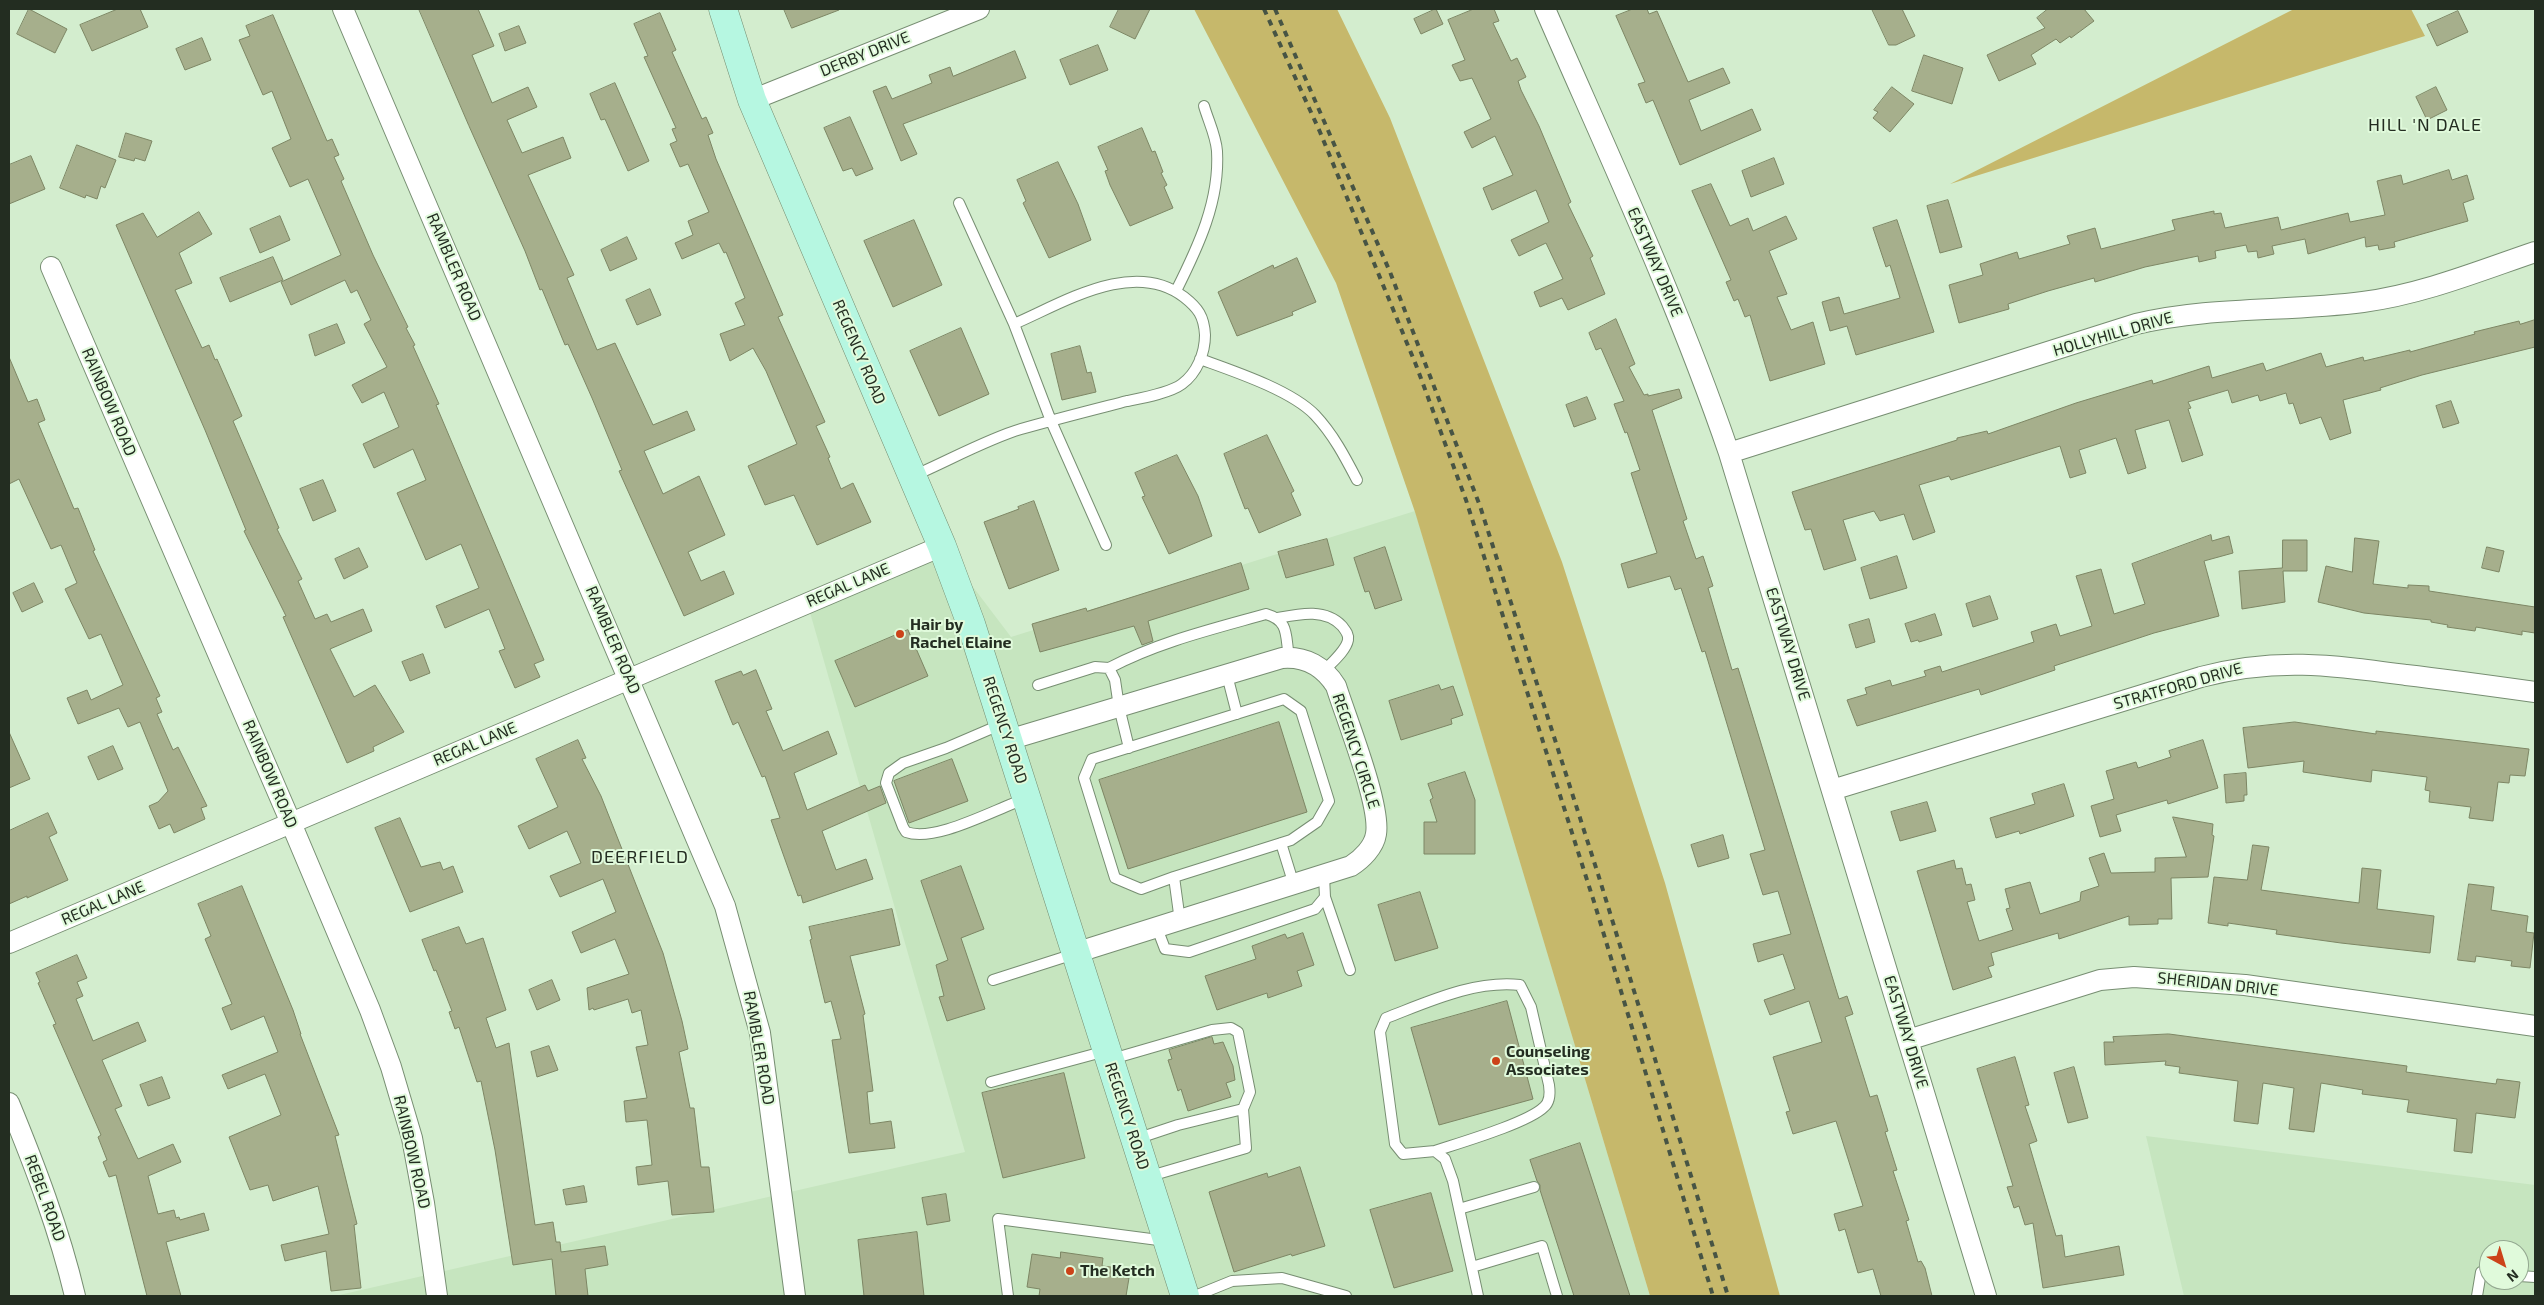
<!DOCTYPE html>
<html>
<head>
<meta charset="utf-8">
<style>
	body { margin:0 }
	#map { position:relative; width:2544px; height:1305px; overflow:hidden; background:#d3edce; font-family:"Exo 2",sans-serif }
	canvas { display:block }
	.frame { position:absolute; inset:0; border:10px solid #232d21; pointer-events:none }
	.north { position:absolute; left:2479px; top:1240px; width:50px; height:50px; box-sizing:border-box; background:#e0fadb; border:1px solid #94a891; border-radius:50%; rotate:141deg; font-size:14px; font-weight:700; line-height:20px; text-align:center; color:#232d21 }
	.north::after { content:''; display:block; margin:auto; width:18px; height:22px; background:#cc4319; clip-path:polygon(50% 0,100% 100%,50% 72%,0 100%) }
</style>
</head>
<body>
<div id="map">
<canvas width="2544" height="1305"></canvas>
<div class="frame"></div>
<div class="north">N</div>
</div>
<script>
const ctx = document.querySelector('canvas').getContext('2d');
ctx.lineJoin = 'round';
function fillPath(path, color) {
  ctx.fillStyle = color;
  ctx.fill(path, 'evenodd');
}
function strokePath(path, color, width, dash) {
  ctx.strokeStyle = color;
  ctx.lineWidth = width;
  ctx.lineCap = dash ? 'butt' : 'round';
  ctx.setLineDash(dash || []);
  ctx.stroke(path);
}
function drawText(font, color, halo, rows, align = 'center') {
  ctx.font = font + ' "Exo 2",sans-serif';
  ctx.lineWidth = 4;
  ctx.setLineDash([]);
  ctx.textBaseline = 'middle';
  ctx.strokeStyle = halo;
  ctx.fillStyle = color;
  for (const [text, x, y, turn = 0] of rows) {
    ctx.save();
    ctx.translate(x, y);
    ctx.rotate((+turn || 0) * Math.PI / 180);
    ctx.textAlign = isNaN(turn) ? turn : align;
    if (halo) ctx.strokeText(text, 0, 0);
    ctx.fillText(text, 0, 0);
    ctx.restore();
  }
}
const built = new Path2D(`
	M1415,511L1650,1296H335L965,1152L807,602L942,546L1011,637Z
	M2146,1136L2535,1185V1296H2184ZM2489,1250H2519V1280H2489Z`);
const green = new Path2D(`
	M1194,9H1337L1390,118L1562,562L1665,883L1780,1296H1650L1415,512L1336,283Z
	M2294,9H2411L2425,36L1950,184Z`);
const building = new Path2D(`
	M29,9L67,29L55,53L17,34Z
	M118,9H140L148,27L92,51L80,25Z
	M419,9H478L494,46L472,55L492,103L528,87L537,107L507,120L522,153L563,137L571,158L528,175L574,275L567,278L597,350L615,343L653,425L687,411L695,430L644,451L663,494L699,476L725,535L688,552L701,581L724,571L734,594L684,616L619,471L622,470L592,398L568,344L565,345L542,289L540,290L525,251L469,126Z
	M784,9H839V10L792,28Z
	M1119,9H1150L1135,39L1110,27Z
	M1436,9L1443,24L1421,34L1414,19Z
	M1474,9H1494L1499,21L1493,23L1511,61L1517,58L1526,77L1518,81L1521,90L1539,126L1571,202L1568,204L1593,256L1590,258L1605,294L1568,310L1562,298L1540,307L1534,292L1563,279L1546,243L1519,256L1511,240L1549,222L1536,190L1492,210L1483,188L1513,175L1495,136L1472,148L1464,132L1491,119L1472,78L1460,81L1452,65L1465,60L1448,20Z
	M1633,9H1647L1649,14L1657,11L1688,82L1723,68L1730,83L1689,100L1701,131L1752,109L1761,130L1680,165L1653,100L1646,103L1638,84L1645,82L1616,16Z
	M1872,9H1902L1915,36L1896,45H1889Z
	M2048,9H2084L2094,21L2071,38L2070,36L2060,43L2056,39L2031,55L2036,64L1999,81L1987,55L2045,28L2037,18Z
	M2458,11L2468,32L2437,46L2427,25Z
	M660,13L676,50L672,52L702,119L706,117L713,133L708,135L716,159L783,315L778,317L825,422L816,426L830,457L828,458L841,489L853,483L871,522L817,545L794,495L765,505L748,466L797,444L766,371L753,348L730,361L720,334L745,325L735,303L745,298L726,252L724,253L719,243L682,259L675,243L693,235L688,221L709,212L688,164L680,167L670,144L677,141L672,129L676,128L644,57L648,56L634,24Z
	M273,15L327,141L332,139L339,155L334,157L344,179L341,181L373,255L408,327L406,328L415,345L413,346L439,404L436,405L544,660L534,664L540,677L515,688L499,651L505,649L489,609L445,628L436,606L479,588L461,544L426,560L397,493L426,480L413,449L374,468L363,444L399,427L384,392L362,403L352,385L387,367L364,324L371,320L357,290L351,293L345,280L291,305L281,282L341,255L308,179L290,187L272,148L291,139L272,91L263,95L239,40L250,36L246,26Z
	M519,26L526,43L505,51L499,34Z
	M202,38L211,60L185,70L176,49Z
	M1098,45L1108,70L1070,85L1060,60Z
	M1015,51L1026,78L903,124L917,154L901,161L873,91L886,86L892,99L932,83L929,75L950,67L953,76Z
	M1924,55L1963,68L1952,104L1912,91Z
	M615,83L649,161L628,171L605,119L601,120L590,94Z
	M1892,87L1914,104L1890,132L1873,118L1878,112L1874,110Z
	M2436,87L2447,110L2427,120L2416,97Z
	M850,117L873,169L856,176L852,168L843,171L824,128Z
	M1142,128L1152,152L1155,151L1163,172L1161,173L1167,185L1164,187L1173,208L1130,226L1110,185L1105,171L1108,170L1098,147Z
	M126,133L152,141L145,161L135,158L134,161L119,157Z
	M77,145L116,160L105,188L101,186L97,199L86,195L85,198L60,188Z
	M31,156L45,189L9,204V165Z
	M1774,158L1784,184L1751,197L1742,171Z
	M1058,162L1078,204L1091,240L1049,258L1023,203L1026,201L1017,180Z
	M2449,170L2452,180L2467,175L2474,199L2463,203L2468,221L2394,242L2395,247L2379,250L2378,245L2366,247L2365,237L2308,254L2305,239L2272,246L2274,254L2258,258L2257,251L2248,252L2246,245L2215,251L2216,258L2199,262L2198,256L2145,267L2095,282L2094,278L2048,291L2008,304L2009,309L1959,323L1949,285L1983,275L1980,264L2017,252L2019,259L2070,244L2067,236L2095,228L2101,249L2175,230L2172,220L2214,211V214L2221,213L2225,228L2278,217L2281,230L2348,213L2350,222L2385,215L2377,181L2401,175L2403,184Z
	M1711,184L1730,226L1748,218L1753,231L1786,216L1797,239L1769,251L1787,294L1777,297L1791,330L1813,322L1825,364L1770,381L1750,315L1745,317L1738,299L1734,301L1726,282L1731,280L1692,191Z
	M1948,200L1962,247L1940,253L1927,206Z
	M199,212L212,234L179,253L192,283L175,290L202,348L209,345L215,360L217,359L242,416L233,421L279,528L277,529L302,579L298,581L315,619L327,614L331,622L363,609L372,631L330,649L354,697L375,685L404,732L373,747L374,751L347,763L283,617L286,616L244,531L246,530L205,430L116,225L143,213L157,237Z
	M280,216L290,240L260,253L250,229Z
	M914,220L942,285L893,307L864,241Z
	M1897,220L1934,332L1856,355L1847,326L1830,331L1822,302L1839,297L1844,314L1900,298L1890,265L1886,267L1873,228Z
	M627,237L637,259L610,271L601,250Z
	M273,257L283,280L230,302L220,278Z
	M1297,258L1316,302L1292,312L1293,315L1237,336L1218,292L1273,265L1274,268Z
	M650,289L661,315L637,325L626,300Z
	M1616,319L1635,364L1629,367L1644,395L1648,394V396L1679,389L1682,398L1652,410L1687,519L1683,521L1696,559L1703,556L1713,586L1708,588L1732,670L1738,668L1839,999L1847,996L1853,1014L1845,1017L1870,1097L1877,1095L1888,1131L1885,1132L1897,1170L1893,1171L1909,1220L1906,1221L1918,1262L1921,1261L1925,1268L1932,1296H1881L1873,1269L1858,1273L1845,1229L1839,1231L1834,1214L1863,1206L1836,1121L1793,1134L1786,1112L1790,1111L1773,1057L1822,1042L1809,1001L1770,1015L1764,1000L1795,989L1783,954L1758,962L1753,944L1791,934L1778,891L1763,895L1750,854L1765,850L1705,651L1702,652L1681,588L1675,590L1670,576L1628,588L1621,564L1657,553L1631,473L1640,470L1627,432L1625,433L1614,404L1624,401L1601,348L1596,350L1589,333Z
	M2535,320V347L2422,375L2380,388L2381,390L2343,400L2351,433L2330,440L2321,417L2300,424L2293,403L2289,404L2286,393L2260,401L2258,395L2232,403L2228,390L2188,402L2191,408L2188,409L2203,455L2182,462L2169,420L2135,430L2146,468L2128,474L2116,438L2079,450L2086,473L2070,478L2060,446L1951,480L1949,476L1919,485L1935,532L1913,540L1904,514L1880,521L1874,511L1843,520L1856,560L1824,570L1811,529L1805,530L1792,492L1957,440V438L1987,431L1988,434L2076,403L2152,380L2153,384L2209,366L2212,378L2263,363L2266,371L2321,353L2326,367L2363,357L2364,361L2410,350V352L2475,334L2474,332L2519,321L2520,324Z
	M337,324L345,343L315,356L309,335Z
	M961,328L989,394L939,416L910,351Z
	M1080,346L1087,373L1091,372L1096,392L1062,400L1051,354Z
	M9,357L28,402L37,399L45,420L38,423L74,509L78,508L95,550L93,551L160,696L156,698L162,712L157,714L173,750L178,747L207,806L201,808L205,819L174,833L170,824L159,829L149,806L158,802L168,791L140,722L128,727L119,708L78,724L67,698L87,690L91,700L123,685L101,634L89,639L65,589L77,583L61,545L51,549L19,479L9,484Z
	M1587,397L1596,419L1574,427L1566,405Z
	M2451,401L2459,423L2443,428L2436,406Z
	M1267,435L1294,491L1291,493L1301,515L1259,533L1248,508L1245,509L1224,454Z
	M1177,455L1198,496L1212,536L1169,554L1142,497L1145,496L1135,473Z
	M323,480L336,511L313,521L300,489Z
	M1034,501L1059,570L1009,589L984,522L1019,509L1018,507Z
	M2211,535L2212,541L2229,536L2233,553L2204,561L2219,616L2154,633L2054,666L2055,670L1981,695L1979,689L1857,726L1847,700L1867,694L1865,688L1890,680L1892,686L1926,676L1924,671L1940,666L1942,672L1985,658L2034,642L2031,632L2056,624L2060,636L2092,626L2076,576L2101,569L2114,614L2145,604L2132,564Z
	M2355,538L2379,541L2373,584L2408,588V585L2429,586V591L2535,607V633L2522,631V635L2476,627L2475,631L2447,627L2448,625L2431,622V620L2364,613L2318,602L2326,566L2352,572Z
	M1327,539L1334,565L1286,578L1278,552Z
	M2283,540H2307V571H2283L2285,602L2242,609L2239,571L2282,568Z
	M1385,547L1402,600L1375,609L1369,591L1365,592L1354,558Z
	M2487,547L2504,551L2499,572L2482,568Z
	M359,548L368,567L344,579L335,559Z
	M1897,556L1907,588L1870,599L1861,568Z
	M1241,563L1249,589L1148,621L1153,641L1142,645L1134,626L1040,652L1032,624L1086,608L1087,611Z
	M34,583L43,602L22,612L13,593Z
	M1990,596L1998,619L1973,627L1966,604Z
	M1935,614L1942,635L1919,642L1918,640L1911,642L1905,624Z
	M1869,619L1875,642L1856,648L1849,625Z
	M908,630L928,676L855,707L835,661Z
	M423,654L430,673L410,681L402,662Z
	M756,670L772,709L766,711L783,751L828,731L837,754L794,773L807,810L865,785L868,791L880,786L886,803L822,831L836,870L866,859L873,879L803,903L801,895L798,896L771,820L780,818L765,776L762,777L738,722L733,725L715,681L741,671L743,675Z
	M1439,685L1441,690L1453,686L1463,715L1451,719L1452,724L1401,740L1389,701Z
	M1279,722L1307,812L1128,869L1099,780Z
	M2295,722L2376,734V731L2529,749L2525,776L2510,775L2509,783L2498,782L2493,821L2469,818L2471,807L2429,802L2430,791L2425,790L2427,777L2372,770L2371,782L2303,772L2304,761L2248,768L2243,728Z
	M9,732L30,779L9,788Z
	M578,740L586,758L582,759L601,796L663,953L682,1021L688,1049L679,1052L690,1108H694L701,1167H709L714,1212L672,1215L668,1181L638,1185L636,1167L652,1165L647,1120L626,1122L624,1101L647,1098L636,1047L648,1045L641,1010L632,1013L628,999L594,1010L593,1008L589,1010L587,988L629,974L615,939L581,953L572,932L616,912L603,879L560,897L550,876L581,863L567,831L529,849L518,826L558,807L536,759Z
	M2203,740L2218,788L2168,804L2167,800L2116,815L2121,831L2100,837L2091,806L2114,799L2106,771L2136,762L2138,768L2171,757L2169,751Z
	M113,746L123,769L98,780L88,757Z
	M952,759L968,801L909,823L894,781Z
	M1465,772L1475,800V854H1424V822H1437L1430,800L1433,798L1428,784Z
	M2246,773L2247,795H2244V801L2226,803L2224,775Z
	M2064,784L2074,816L2020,834L2019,831L1996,838L1990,818L2035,804L2032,794Z
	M1927,802L1936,831L1900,841L1891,812Z
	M48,813L57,833L49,837L68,880L27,898V896L9,904V831Z
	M2173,817L2213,824L2212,835L2214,836L2208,877L2171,878L2172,919H2158V924L2129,925V916L2059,939L2058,933L1991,953L1994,965L1988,967L1992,977L1953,990L1917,871L1954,860L1956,869L1962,868L1966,885L1971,884L1975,900L1967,902L1979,941L2013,930L2006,909L2010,908L2005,889L2030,882L2040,914L2080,901L2081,892L2099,886L2089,858L2104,853L2111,873L2155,872V858L2186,857Z
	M400,818L421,867L440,862L443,870L453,866L463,892L410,912L375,828Z
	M1723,835L1729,858L1698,867L1691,845Z
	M2253,845L2269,847L2261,890L2359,903L2362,868L2381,870L2377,909L2434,916L2430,953L2341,943L2276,934L2277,930L2228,923V926L2208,923L2214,877L2247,880Z
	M961,866L984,929L961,938L985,1009L947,1021L939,997L944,996L936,965L948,960L921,881Z
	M2469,884L2494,887L2491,910L2528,916L2526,932L2534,933L2530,968L2511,966L2512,961L2476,956L2475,962L2458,960Z
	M242,886L293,1010L301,1034H300L339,1135L335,1136L357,1224L354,1225L361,1288L331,1291L326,1251L285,1261L281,1245L329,1234L318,1186L273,1201L268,1185L250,1190L229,1137L281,1115L265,1074L228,1089L222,1075L278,1052L264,1016L231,1030L222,1008L232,1004L205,939L211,936L198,904Z
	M1420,892L1438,948L1395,961L1378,905Z
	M892,909L900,945L850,956L865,1014L863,1015L873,1091L867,1092L870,1124L891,1121L895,1148L849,1153L832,1040L841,1039L831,1001L825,1003L810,940L812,939L809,927Z
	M459,927L466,944L483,938L506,1010L486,1018L496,1048L509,1043L535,1225L553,1222L556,1242H560L561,1252L605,1246L608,1265L585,1269L588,1296H556L552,1259L513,1265L495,1150L481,1081L477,1082L459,1027L455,1029L449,1012L452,1011L436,970L434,971L422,940Z
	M1303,933L1314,965L1297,971L1302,986L1268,998L1267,993L1217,1010L1205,976L1256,959L1252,946L1285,934L1287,938Z
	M77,955L87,978L77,982L83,996L76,999L93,1041L138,1022L146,1041L102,1060L122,1106L115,1109L138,1159L173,1144L181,1162L148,1176L158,1214L174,1210L176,1218L179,1217L180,1220L204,1213L209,1230L166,1242L181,1296H147L116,1175L109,1177L103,1162L107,1160L98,1137L101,1135L53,1025L56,1024L38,983L40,982L36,973Z
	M552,980L560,1000L537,1010L529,990Z
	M1507,1001L1533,1099L1439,1125L1411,1028Z
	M2169,1034L2407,1066L2406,1072L2496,1084L2497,1079L2520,1082L2515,1118L2476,1113L2472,1153L2454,1151L2457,1119L2407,1112L2409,1100L2362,1094L2363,1090L2321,1083L2314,1132L2289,1129L2294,1088L2263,1083L2258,1124L2234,1121L2238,1081L2179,1073L2180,1067L2165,1065L2166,1061L2105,1065L2104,1042H2114L2113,1037Z
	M1212,1037L1214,1044L1223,1042L1233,1066L1235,1080L1226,1083L1231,1097L1188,1111L1181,1089L1178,1091L1168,1060L1172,1059L1169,1050Z
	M549,1046L558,1070L537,1077L531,1052Z
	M2015,1057L2029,1105L2025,1106L2037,1141L2029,1144L2056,1236L2062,1235L2065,1257L2119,1246L2124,1275L2043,1288L2033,1223L2025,1225L2019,1206L2014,1208L2007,1187L2013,1186L1977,1069Z
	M2074,1067L2088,1118L2068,1123L2054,1073Z
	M1064,1073L1085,1158L1003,1178L982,1093Z
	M162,1077L170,1098L148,1106L140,1085Z
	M1580,1143L1630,1296H1574L1540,1190V1185L1537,1181L1530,1160Z
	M1300,1167L1325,1246L1292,1256L1291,1254L1234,1272L1209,1192L1267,1173L1268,1177Z
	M584,1186L587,1202L566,1205L563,1190Z
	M1431,1193L1453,1271L1394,1288L1370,1210Z
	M946,1194L950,1221L927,1225L922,1198Z
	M917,1232L924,1296H864L858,1240Z
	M1061,1252L1103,1258L1102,1266L1111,1267L1110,1276L1129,1278L1126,1296H1039L1040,1289L1027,1287L1032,1254L1060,1258Z`);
const lane = new Path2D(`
	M1176,291C1198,247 1220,201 1217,151C1216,136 1208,120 1204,106
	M1014,324L1051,421L1106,545
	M1200,359C1233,371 1291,390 1315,415C1333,434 1345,457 1357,480
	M913,476C946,462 987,439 1021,429C1056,419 1092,410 1127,401C1142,398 1170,393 1182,384C1197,373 1205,353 1205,335C1204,316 1198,308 1184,297C1133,258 1063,303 1014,324L959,203
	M1278,618C1299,614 1325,608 1342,626C1345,630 1349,634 1348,640C1346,651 1331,663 1324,671
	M1109,668C1158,642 1213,629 1266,614C1290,621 1285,636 1289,657
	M1227,675L1237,714
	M1038,685L1095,667L1109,668L1115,680L1119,707L1129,748
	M1002,724L946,748L903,763L889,773L886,783L903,827L906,832C935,843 995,809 1025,799
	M1281,843L1294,885
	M1174,877L1141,889L1115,878L1084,778L1092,759L1284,699L1301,711L1329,801L1317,822L1291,840L1174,877L1180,921
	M1325,897L1350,970
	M1157,928L1165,949L1189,952L1315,909L1325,897L1324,876
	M993,980L1074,954
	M1112,1059L1212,1030L1231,1028L1238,1032L1250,1092L1243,1109L1178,1125L1136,1139
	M991,1082L1106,1051
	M1435,1151C1459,1143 1528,1123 1544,1107C1550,1102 1550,1092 1549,1085L1531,1007L1520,985C1474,980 1428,1002 1386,1018L1380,1032L1395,1144L1403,1154L1435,1151L1445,1159L1453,1181L1478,1296
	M1147,1177L1246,1148L1243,1109
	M1459,1209L1534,1187
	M1472,1267L1542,1246L1557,1296
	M2519,1276L2535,1277
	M1008,1296L998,1219L1166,1241
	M1195,1296L1232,1281L1282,1278L1346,1296
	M2477,1296L2481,1272L2489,1273`);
const street = new Path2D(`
	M343,9L725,906L760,1033L795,1296
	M1545,9C1609,156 1677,301 1729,453L1986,1296
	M752,100L979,9
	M51,267L291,823L370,1010L391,1067L412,1138L424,1203L437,1296
	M1729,453L2136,324C2211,306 2287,312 2363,302C2423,294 2479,271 2535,252
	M1008,740L1282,658C1306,656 1324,667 1336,686C1346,718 1381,805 1376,834C1374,847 1362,859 1351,866L1075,953
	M1832,790L2201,677C2275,657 2332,665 2406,675C2449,680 2492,686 2535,692
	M9,943L942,546
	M1908,1040L2100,980L2134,977L2245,985L2535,1026
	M9,1103C35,1166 59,1229 75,1296`);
const secondary = new Path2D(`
	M723,9L752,100L942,546L971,624L1185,1296`);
const rail = new Path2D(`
	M1264,9L1320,132L1416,365L1466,500L1595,905L1713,1296
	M1275,9L1390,272L1480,506L1598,874L1728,1296`);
const markers = [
	[900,634,5,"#cc4319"],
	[1496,1061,5,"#cc4319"],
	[1070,1271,5,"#cc4319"]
];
const streetNames = [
	["DERBY DRIVE",865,54,-22],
	["EASTWAY DRIVE",1655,262,67],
	["RAMBLER ROAD",454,267,67],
	["HOLLYHILL DRIVE",2113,334,-16],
	["REGENCY ROAD",859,352,67],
	["RAINBOW ROAD",109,402,67],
	["REGAL LANE",848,585,-23],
	["RAMBLER ROAD",613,640,67],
	["EASTWAY DRIVE",1788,644,73],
	["STRATFORD DRIVE",2178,686,-16],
	["REGENCY ROAD",1005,730,72],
	["REGAL LANE",475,744,-23],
	["REGENCY CIRCLE",1356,751,72],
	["RAINBOW ROAD",270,774,67],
	["REGAL LANE",103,903,-23],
	["SHERIDAN DRIVE",2218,984,6],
	["EASTWAY DRIVE",1906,1032,73],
	["RAMBLER ROAD",759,1048,80],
	["REGENCY ROAD",1127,1116,72],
	["RAINBOW ROAD",412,1152,77],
	["REBEL ROAD",45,1198,70]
];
const poiNames = [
	["Hair by",910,625],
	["Rachel Elaine",910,643],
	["Counseling",1506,1052],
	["Associates",1506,1070],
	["The Ketch",1080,1271]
];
const neighbourhoodNames = [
	["HILL 'N DALE",2425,125],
	["DEERFIELD",640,857]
];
fillPath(built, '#c6e5bf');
fillPath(green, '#c6b86b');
fillPath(building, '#a6af8c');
strokePath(building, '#7d8664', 1);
strokePath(lane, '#778e72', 12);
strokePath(street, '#778e72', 22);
strokePath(secondary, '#778e72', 29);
strokePath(lane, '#fff', 10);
strokePath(street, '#fff', 20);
strokePath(secondary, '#b6f7e1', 28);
strokePath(rail, '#475444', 4, [6, 6]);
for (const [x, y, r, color] of markers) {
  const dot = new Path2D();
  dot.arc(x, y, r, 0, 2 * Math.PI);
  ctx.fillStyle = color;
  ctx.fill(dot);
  strokePath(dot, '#e0fadb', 2);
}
drawText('16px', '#232d21', '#e0fadb', streetNames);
drawText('bold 16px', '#232d21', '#e0fadb', poiNames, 'left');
ctx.letterSpacing = '1px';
drawText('18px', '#232d21', '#e0fadb', neighbourhoodNames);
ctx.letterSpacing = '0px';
</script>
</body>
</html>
